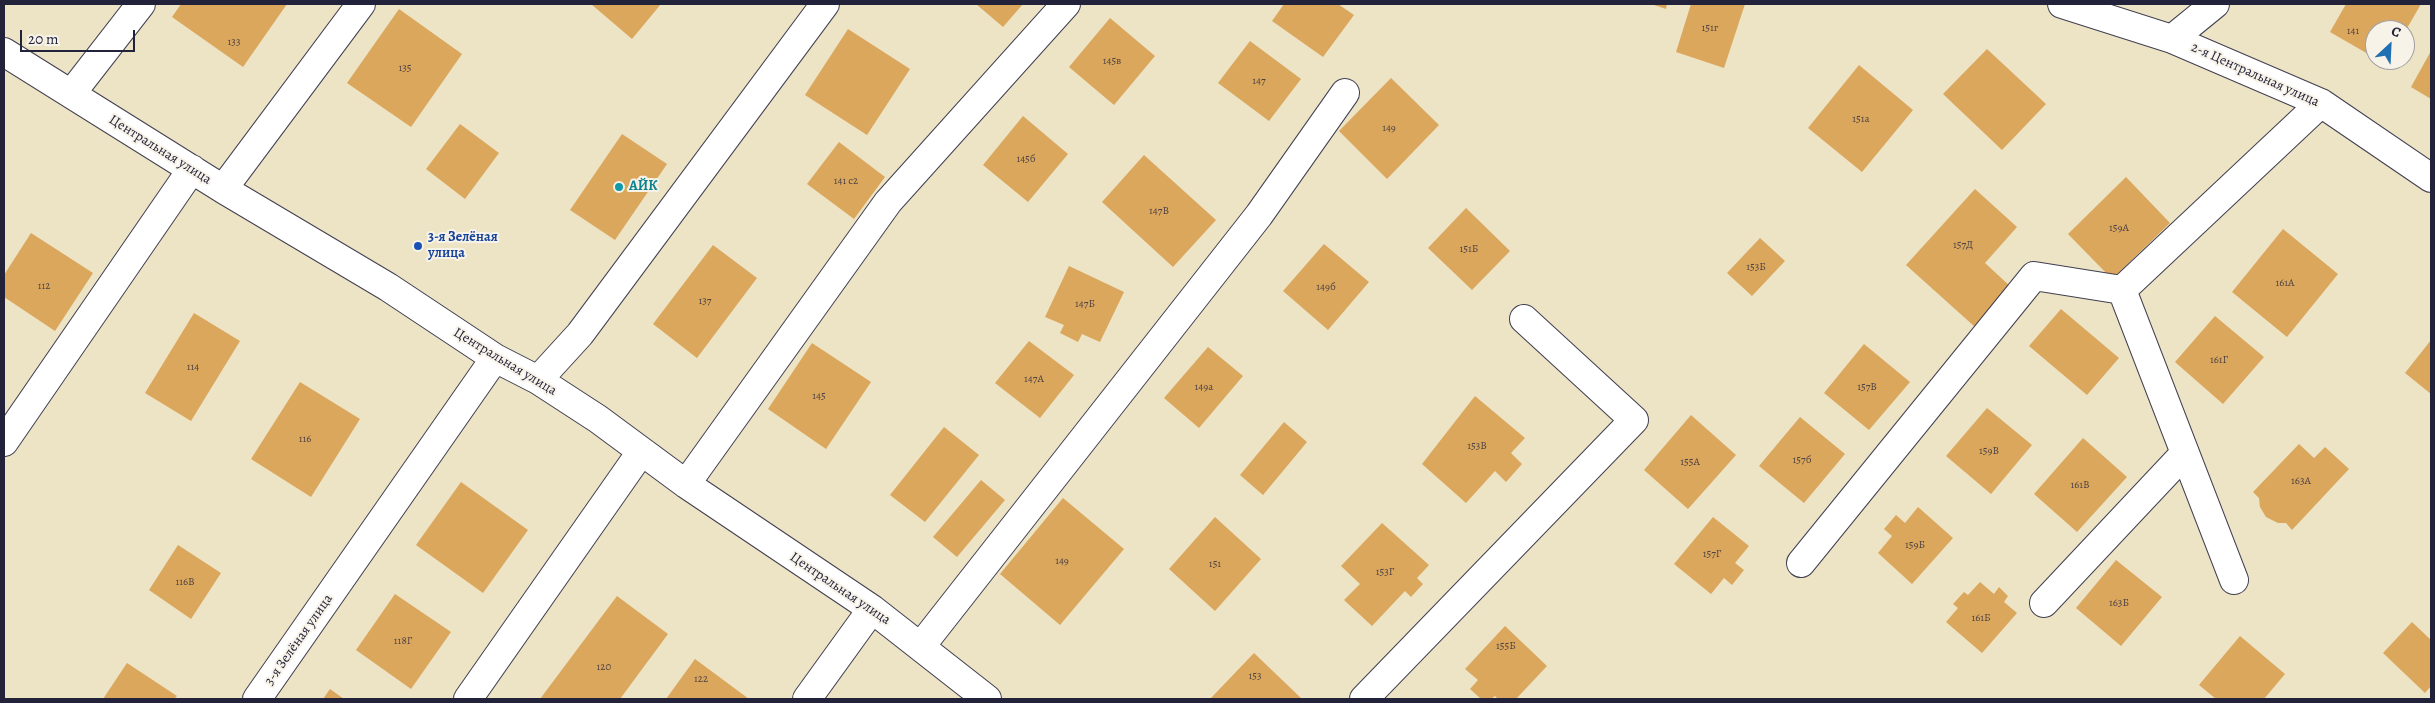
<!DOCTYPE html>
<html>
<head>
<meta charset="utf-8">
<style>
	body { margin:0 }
	#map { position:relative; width:2435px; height:703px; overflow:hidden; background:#ede3c5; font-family:Alegreya,serif }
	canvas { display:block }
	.frame { position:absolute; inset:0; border:5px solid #22223b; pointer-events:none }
	.north { position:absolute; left:2365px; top:20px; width:50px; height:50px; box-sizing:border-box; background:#f7f3e8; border:1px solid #a29fa3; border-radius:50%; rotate:25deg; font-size:14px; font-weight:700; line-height:20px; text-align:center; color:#22223b }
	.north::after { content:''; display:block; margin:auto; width:18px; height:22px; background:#1f6fb2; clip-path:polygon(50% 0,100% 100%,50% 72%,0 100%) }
	.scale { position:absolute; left:20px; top:30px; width:115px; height:22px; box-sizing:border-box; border:2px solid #22223b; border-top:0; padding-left:6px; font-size:15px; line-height:18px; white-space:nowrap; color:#22223b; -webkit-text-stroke:4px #f7f3e8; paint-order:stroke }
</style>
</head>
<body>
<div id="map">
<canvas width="2435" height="703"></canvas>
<div class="frame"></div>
<div class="north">С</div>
<div class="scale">20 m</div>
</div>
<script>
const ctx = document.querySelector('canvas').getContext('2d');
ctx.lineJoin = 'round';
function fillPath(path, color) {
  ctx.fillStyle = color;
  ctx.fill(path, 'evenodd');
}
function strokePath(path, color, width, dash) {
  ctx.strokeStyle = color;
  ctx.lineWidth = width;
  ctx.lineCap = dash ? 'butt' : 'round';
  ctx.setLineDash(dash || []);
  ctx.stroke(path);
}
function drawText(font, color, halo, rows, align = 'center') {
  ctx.font = font + ' Alegreya,serif';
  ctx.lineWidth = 4;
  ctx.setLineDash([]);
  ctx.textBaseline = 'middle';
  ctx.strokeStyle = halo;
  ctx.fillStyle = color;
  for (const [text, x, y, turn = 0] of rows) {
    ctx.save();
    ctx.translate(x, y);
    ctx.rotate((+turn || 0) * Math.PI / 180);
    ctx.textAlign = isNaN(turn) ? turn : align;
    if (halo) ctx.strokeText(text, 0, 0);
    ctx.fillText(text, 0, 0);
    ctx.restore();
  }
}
const building = new Path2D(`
	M181,4H287L243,67L172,17Z
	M591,4H661L632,39Z
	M976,4H1023L1003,27Z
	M1284,4H1338L1354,15L1323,57L1272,21Z
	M1651,4H1667L1666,9Z
	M1691,4H1745L1724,68L1676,52Z
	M2346,4H2421L2406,30H2375V58L2330,32Z
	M399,9L462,54L411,127L347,83Z
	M1110,18L1155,56L1114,105L1069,67Z
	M848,29L910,69L867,135L805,95Z
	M1250,41L1301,79L1269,121L1218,83Z
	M1987,49L2046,104L2002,150L1943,94Z
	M2431,51V99L2411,87Z
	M1859,65L1913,110L1862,172L1808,128Z
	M1391,78L1439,125L1387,179L1339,131Z
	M1023,116L1068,154L1028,202L983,165Z
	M460,124L499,153L465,199L426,169Z
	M622,134L667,164L615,240L570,210Z
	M839,142L885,177L854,219L807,184Z
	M1144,155L1216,220L1173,267L1102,202Z
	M2126,177L2170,223L2112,279L2068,234Z
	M1975,189L2017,227L1985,263L2011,287L1975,327L1906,265Z
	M1466,208L1510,251L1472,290L1428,248Z
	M2283,229L2338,274L2287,337L2232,292Z
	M31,233L93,273L55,331L4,297V275Z
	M1760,238L1785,261L1752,296L1727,273Z
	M1324,244L1369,282L1328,330L1283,291Z
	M713,245L757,278L697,358L653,324Z
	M1069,266L1124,292L1100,342L1082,334L1078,342L1060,333L1064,325L1045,317Z
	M2061,309L2119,358L2087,395L2029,346Z
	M194,313L240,341L191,421L145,393Z
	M2215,316L2264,357L2223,404L2175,362Z
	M2431,340V394L2405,373Z
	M1029,341L1074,375L1040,418L995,383Z
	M812,343L871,382L826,449L768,409Z
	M1864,344L1910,382L1869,430L1824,393Z
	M1208,347L1243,376L1199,428L1164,398Z
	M300,382L360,419L311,497L251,459Z
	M1475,396L1525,438L1511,453L1522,464L1506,482L1495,471L1466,503L1422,464Z
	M1987,408L2032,445L1991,494L1946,456Z
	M1691,415L1736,455L1688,509L1644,470Z
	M1800,417L1845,454L1804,503L1759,466Z
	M1284,422L1307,442L1263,495L1240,475Z
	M944,427L979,455L925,522L890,495Z
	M2083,438L2127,477L2077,532L2034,494Z
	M2299,444L2314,458L2325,447L2349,469L2292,530L2286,523H2278L2266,517L2260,507L2259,498L2253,492Z
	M981,480L1005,500L957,557L933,537Z
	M461,482L528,530L483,593L416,545Z
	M1063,498L1124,549L1060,625L1000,574Z
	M1918,507L1953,538L1912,584L1878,553L1892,536L1884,529L1896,515L1905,523Z
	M1215,517L1261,559L1215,611L1169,569Z
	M1713,517L1749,546L1735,563L1744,570L1732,585L1724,578L1711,594L1674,564Z
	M1382,523L1429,565L1417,578L1423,584L1411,597L1405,591L1372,626L1344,600L1360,584L1341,566Z
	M178,545L221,573L191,619L149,590Z
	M2116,560L2162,597L2121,646L2076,608Z
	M1980,582L1994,594L1999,587L2008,596L2004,602L2017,613L1982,653L1946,622L1958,608L1953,604L1964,592L1968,595Z
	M395,594L451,632L411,689L356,650Z
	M617,596L668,634L620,699H540Z
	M2412,622L2431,640V686L2425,693L2383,653Z
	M1505,626L1547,666L1516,699H1498L1495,696L1491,699H1481L1470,689L1478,680L1465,669Z
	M2240,636L2285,674L2264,699H2216L2199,685Z
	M1254,653L1302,699H1213L1211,698Z
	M695,659L749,699H666Z
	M127,663L177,696L174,699H103Z
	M330,689L344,699H323Z`);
const minor = new Path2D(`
	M2062,4L2172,39L2321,103L2431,178
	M2172,39L2215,4
	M4,52L223,189L388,287L495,358L538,380L598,419L686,484L872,609L987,699
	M71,94L141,4
	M223,189L361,4
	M538,380L580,334L825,4
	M4,442L192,169
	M686,484L888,202L1066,4
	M1801,563L2034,276L2122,290
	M2234,580L2122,290L2321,103
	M2044,603L2185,453
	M921,646L1259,215L1345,93
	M257,699L495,358
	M468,699L641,452
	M807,699L872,609
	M1364,699L1634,420L1524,319`);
const markers = [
	[619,187,5,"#0f9aa8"],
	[418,246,5,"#1a4fb4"]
];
const numberNames = [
	["151г",1710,28],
	["141",2353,31],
	["133",234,42],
	["145в",1112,61],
	["135",405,68],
	["147",1259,81],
	["151а",1861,119],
	["149",1389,128],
	["145б",1026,159],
	["141 с2",846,181],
	["147В",1159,211],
	["159А",2119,228],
	["157Д",1963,245],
	["151Б",1469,249],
	["153Б",1756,267],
	["161А",2285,283],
	["112",44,286],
	["149б",1326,287],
	["137",705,301],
	["147Б",1085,304],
	["161Г",2219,360],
	["114",193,367],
	["147А",1034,379],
	["149а",1204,387],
	["157В",1867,387],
	["145",819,396],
	["116",305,439],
	["153В",1477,446],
	["159В",1989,451],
	["157б",1802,460],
	["155А",1690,462],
	["163А",2301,481],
	["161В",2080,485],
	["159Б",1915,545],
	["157Г",1712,554],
	["149",1062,561],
	["151",1215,564],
	["153Г",1385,572],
	["116В",185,582],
	["163Б",2119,603],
	["161Б",1981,618],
	["118Г",403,641],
	["155Б",1506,646],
	["120",604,667],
	["153",1255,676],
	["122",701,679]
];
const streetNames = [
	["2-я Центральная улица",2255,75,24],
	["Центральная улица",160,150,32],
	["Центральная улица",505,362,31],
	["Центральная улица",840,589,34],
	["3-я Зелёная улица",299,640,-55]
];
const cultureNames = [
	["АЙК",629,187]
];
const transitNames = [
	["3-я Зелёная",428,238],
	["улица",428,254]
];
fillPath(building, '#daa75d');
strokePath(minor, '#403f50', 30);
strokePath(minor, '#fff', 28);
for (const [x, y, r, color] of markers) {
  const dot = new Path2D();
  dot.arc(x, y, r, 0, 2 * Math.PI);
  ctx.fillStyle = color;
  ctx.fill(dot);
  strokePath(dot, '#f7f3e8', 2);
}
drawText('11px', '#504344', null, numberNames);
drawText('14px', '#22223b', '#f7f3e8', streetNames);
drawText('bold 14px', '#0d838f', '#f7f3e8', cultureNames, 'left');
drawText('bold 14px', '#164399', '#f7f3e8', transitNames, 'left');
</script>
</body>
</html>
